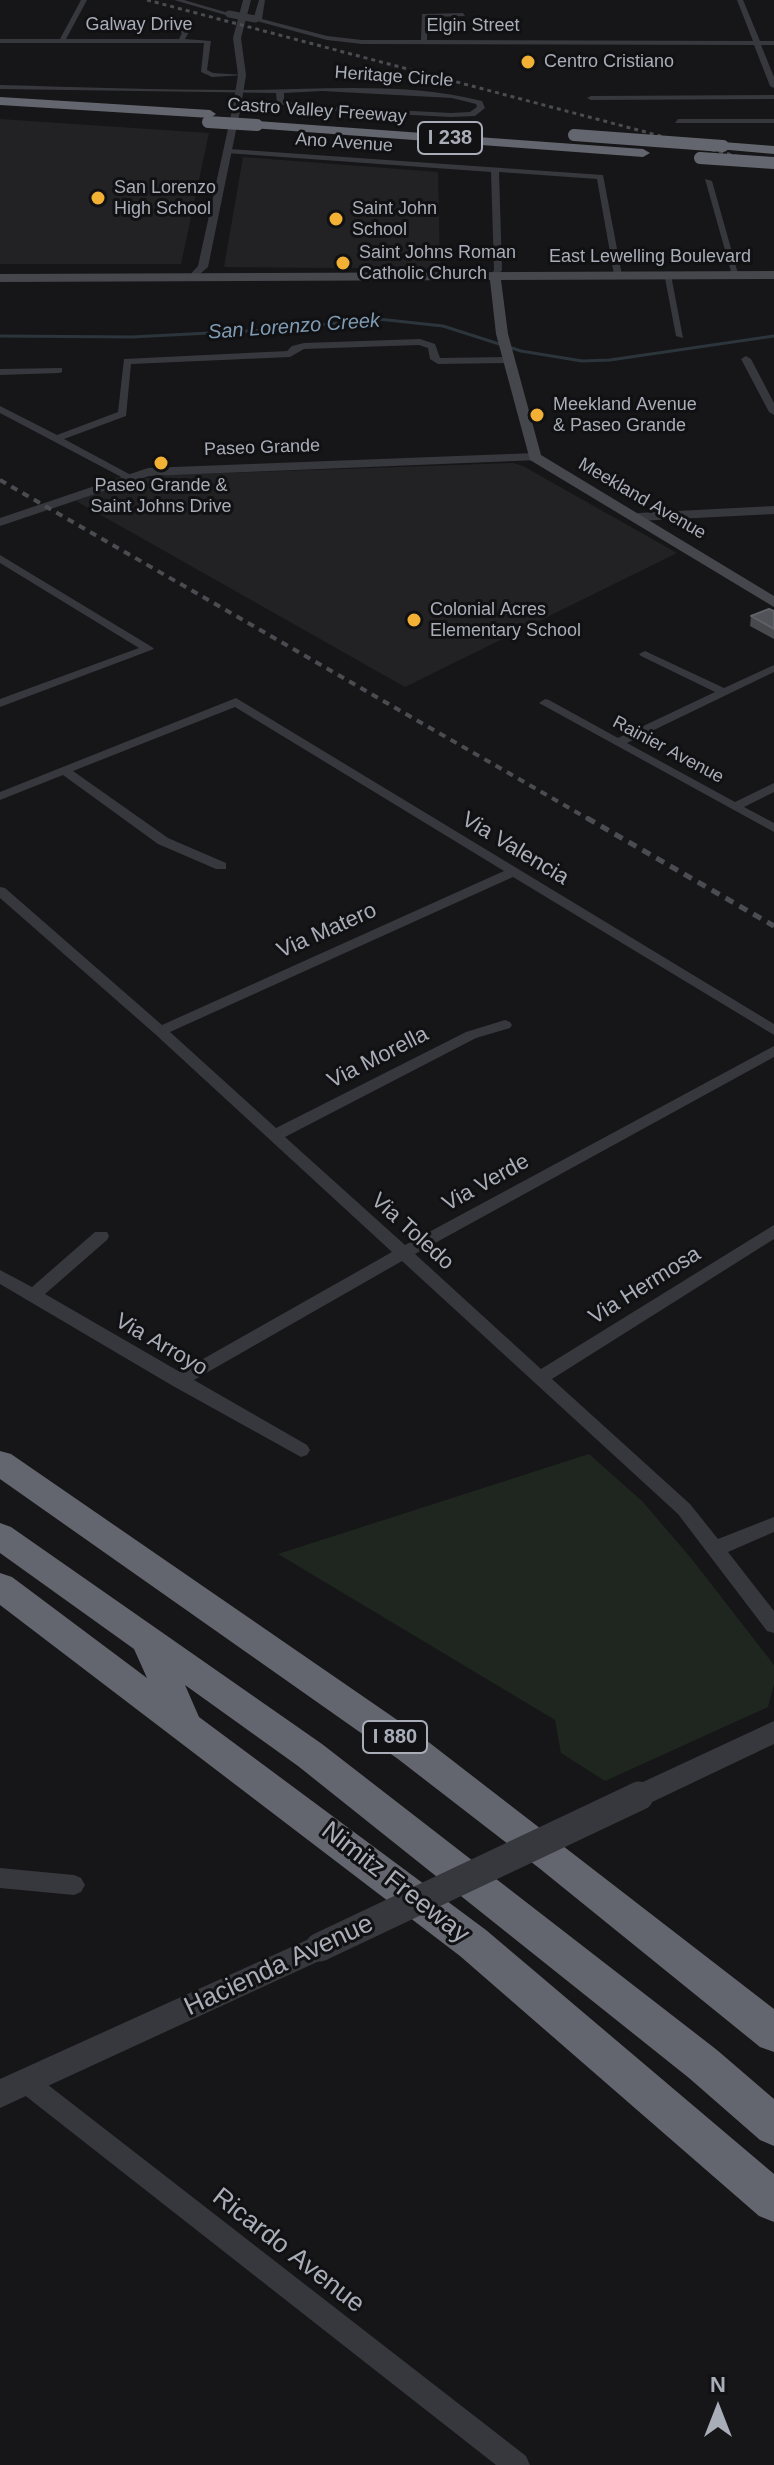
<!DOCTYPE html>
<html>
<head>
<meta charset="utf-8">
<style>
	body { margin:0 }
	#map { position:relative; width:774px; height:2465px; overflow:hidden; background:#161618; font-family:Helvetica,sans-serif }
	canvas { display:block }
	.north { position:absolute; left:678px; top:2369px; width:80px; height:80px; -webkit-text-stroke:6px #111113; paint-order:stroke; rotate:0deg; font-size:22px; font-weight:700; line-height:32px; text-align:center; color:#a8adb8 }
	.north::after { content:''; display:block; margin:auto; width:28px; height:36px; background:#a8adb8; clip-path:polygon(50% 0,100% 100%,50% 72%,0 100%) }
</style>
</head>
<body>
<div id="map">
<canvas width="774" height="2465"></canvas>
<div class="north">N</div>
</div>
<script>
const ctx = document.querySelector('canvas').getContext('2d');
ctx.lineJoin = 'round';
function fillPath(path, color) {
  ctx.fillStyle = color;
  ctx.fill(path, 'evenodd');
}
function strokePath(path, color, width, dash) {
  ctx.strokeStyle = color;
  ctx.lineWidth = width;
  ctx.lineCap = dash ? 'butt' : 'round';
  ctx.setLineDash(dash || []);
  ctx.stroke(path);
}
function drawText(font, color, halo, rows, align = 'center') {
  ctx.font = font + ' Helvetica,sans-serif';
  ctx.lineWidth = 6;
  ctx.setLineDash([]);
  ctx.textBaseline = 'middle';
  ctx.strokeStyle = halo;
  ctx.fillStyle = color;
  for (const [text, x, y, turn = 0] of rows) {
    ctx.save();
    ctx.translate(x, y);
    ctx.rotate((+turn || 0) * Math.PI / 180);
    ctx.textAlign = isNaN(turn) ? turn : align;
    if (halo) ctx.strokeText(text, 0, 0);
    ctx.fillText(text, 0, 0);
    ctx.restore();
  }
}
const built = new Path2D(`
	M0,119L209,133L181,264H0Z
	M243,157L438,172L440,269L224,267Z
	M513,463L523,466L677,553L405,687L76,501L129,481L168,475Z`);
const green = new Path2D(`
	M589,1454L642,1501L691,1558L774,1665V1684L768,1707L605,1781L561,1753L555,1720L278,1554Z`);
const stream = new Path2D(`
	M0,336L132,337L267,330L378,319L443,326L521,351L582,361L610,360L774,336`);
const minor = new Path2D(`
	M81,0H87L66,39H179L182,33L178,30L183,20L186,22L185,29L189,32L185,39L211,41L207,70L213,73L245,75L212,77L201,72L204,43H0V39H60Z
	M174,0H184L232,14L229,16Z
	M259,0H265L262,19L327,36L362,40H421L422,14L463,13L465,16L427,17V40L753,41L737,0H743L760,41H774V45H761L774,77V88L770,86L754,45L362,44L327,40L253,20Z
	M0,85C79,87 159,90 238,90C319,90 403,81 482,101L485,108L475,116L451,117L297,109L277,103L276,93L0,89ZM322,91L452,98L476,104L477,107L470,112L451,113L298,105L284,100V93Z
	M774,95V99L591,100L587,98L591,96Z
	M678,119H774V123H675Z
	M229,149L603,175L622,275L618,278L614,275L597,179L499,172L502,270L495,279L491,276L494,270L491,172L226,153Z
	M705,179L712,181L739,277L732,275Z
	M664,273L671,275L683,338L676,336Z
	M420,339L435,344L440,358L508,357L513,360L508,363L438,364L430,359L428,348L419,345L304,349L290,357L131,364L126,416L64,439L131,475V479L127,480L0,413V406L57,435L118,412L124,359L287,351L292,346L304,343Z
	M746,356L751,359L774,403V415L769,412L741,359Z
	M62,368V372L59,373L0,375V369Z
	M0,555L152,647L154,649L0,707V699L139,648L0,563Z
	M645,651L724,688L774,665V672L627,743L735,802L774,783V792L744,807L774,823V832L539,703L545,699L549,700L618,738L715,692L641,656L639,654Z
	M236,698L774,1024V1035L513,877L170,1032L276,1128L466,1032L505,1020L510,1022L512,1025L510,1028L476,1038L285,1137L405,1245L774,1046V1057L415,1254L541,1369L774,1225V1239L552,1379L690,1504L718,1539L774,1517V1532L728,1552L774,1611V1633L767,1631L678,1514L402,1261L194,1380L307,1445L310,1450L307,1455L301,1457L173,1386L0,1284V1270L32,1287L95,1232H107L109,1236L107,1240L45,1294L180,1372L392,1252L155,1034L0,898V887L5,888L162,1025L504,871L235,707L73,771L168,838L226,863V869H216L158,844L63,775L0,800V792Z
	M0,1868L74,1875L81,1878L85,1885L81,1892L74,1895L0,1888Z
	M26,2071L34,2074L526,2456L530,2465H496L18,2090L15,2082L18,2074Z`);
const tertiary = new Path2D(`
	M243,0H251L241,38L246,75L241,106L208,267L192,281L187,278L198,266L233,106L238,75L233,38Z
	M535,453L541,457L539,460L149,476L0,526V518L148,468Z
	M774,506V514L638,521L632,517L638,513Z
	M774,1721V1744L648,1804L639,1808L630,1804L626,1796L630,1788Z
	M320,1934L330,1938L333,1947L330,1956L0,2108V2079Z`);
const secondary = new Path2D(`
	M774,271V279L501,280L508,334L541,455L774,596V607L530,460L496,334L490,280L0,282V274Z`);
const motorway = new Path2D(`
	M0,97L210,110L216,114L210,118L0,105Z
	M257,121L643,149L650,153L643,157L252,128L251,125Z
	M723,142L774,146V154L718,149V143Z
	M0,1451L11,1454L422,1737L774,2009V2052L760,2047L539,1868L398,1759L0,1479Z
	M0,1523L11,1527L322,1744L717,2050L774,2099V2146L760,2140L689,2078L298,1766L185,1685L199,1717L486,1930L774,2174V2222L759,2216L460,1956L0,1605V1573L12,1577L147,1678L134,1649L0,1553Z`);
const railFar2 = new Path2D(`
	M147,0L774,166
	M0,480L3,482`);
const railFar1 = new Path2D(`
	M0,480L590,820`);
const rail = new Path2D(`
	M587,818L774,926`);
const minorBridge = new Path2D(`
	M229,14L255,19`);
const tertiaryBridge = new Path2D(`
	M320,1947L639,1796`);
const motorwayBridge = new Path2D(`
	M208,122L257,125
	M574,135L723,146
	M700,158L774,163`);
const wall = new Path2D(`
	M774,611V639L750,626L751,616Z`);
const building = new Path2D(`
	M769,609L774,611V629L751,616Z`);
const markers = [
	[528,62,8,"#f2b134"],
	[98,198,8,"#f2b134"],
	[336,219,8,"#f2b134"],
	[343,263,8,"#f2b134"],
	[537,415,8,"#f2b134"],
	[161,463,8,"#f2b134"],
	[414,620,8,"#f2b134"]
];
const farStreetnames = [
	["Galway Drive",139,25],
	["Elgin Street",473,26],
	["Heritage Circle",394,77,4],
	["Castro Valley Freeway",317,111,4],
	["Ano Avenue",344,143,4],
	["East Lewelling Boulevard",650,257],
	["Paseo Grande",262,448,-2],
	["Meekland Avenue",642,499,30],
	["Rainier Avenue",668,750,28]
];
const farPoinames = [
	["Centro Cristiano",544,62],
	["San Lorenzo",114,188],
	["High School",114,209],
	["Saint John",352,209],
	["School",352,230],
	["Saint Johns Roman",359,253],
	["Catholic Church",359,274],
	["Meekland Avenue",553,405],
	["& Paseo Grande",553,426],
	["Paseo Grande &",161,486,"center"],
	["Saint Johns Drive",161,507,"center"],
	["Colonial Acres",430,610],
	["Elementary School",430,631]
];
const shields = [
	[450,138,64],
	[395,1737,64]
];
const shieldNames = [
	["I 238",450,138],
	["I 880",395,1737]
];
const farWaternames = [
	["San Lorenzo Creek",294,327,-4]
];
const streetNames = [
	["Via Valencia",515,849,31],
	["Via Matero",327,931,-24],
	["Via Morella",378,1058,-27],
	["Via Verde",486,1183,-29],
	["Via Toledo",412,1232,42],
	["Via Hermosa",645,1286,-32],
	["Via Arroyo",161,1345,30]
];
const nearStreetnames = [
	["Nimitz Freeway",395,1883,38],
	["Hacienda Avenue",279,1966,-25],
	["Ricardo Avenue",288,2251,38]
];
fillPath(built, '#222225');
fillPath(green, '#1e261f');
strokePath(stream, '#2c353c', 3);
fillPath(minor, '#37383d');
fillPath(tertiary, '#37383d');
fillPath(secondary, '#45474d');
fillPath(motorway, '#63666e');
strokePath(railFar2, '#4a4c52', 3, [4, 4]);
strokePath(railFar1, '#4a4c52', 4, [7, 6]);
strokePath(rail, '#4a4c52', 5, [9, 7]);
strokePath(minorBridge, '#37383d', 7);
strokePath(tertiaryBridge, '#37383d', 29);
strokePath(motorwayBridge, '#63666e', 12);
fillPath(wall, '#47494d');
fillPath(building, '#525359');
strokePath(building, '#5f6168', 2);
for (const [x, y, r, color] of markers) {
  const dot = new Path2D();
  dot.arc(x, y, r, 0, 2 * Math.PI);
  ctx.fillStyle = color;
  ctx.fill(dot);
  strokePath(dot, '#111113', 3);
}
drawText('18px', '#a8adb8', '#111113', farStreetnames);
drawText('18px', '#a8adb8', '#111113', farPoinames, 'left');
for (const [x, y, w] of shields) {
  const box = new Path2D();
  box.roundRect(x - w / 2, y - 16, w, 32, 6);
  ctx.fillStyle = '#111113';
  ctx.fill(box);
  strokePath(box, '#a8adb8', 2);
}
drawText('bold 20px', '#a8adb8', null, shieldNames);
drawText('italic 20px', '#7f9bb3', '#111113', farWaternames);
drawText('22px', '#a8adb8', '#111113', streetNames);
drawText('26px', '#a8adb8', '#111113', nearStreetnames);
</script>
</body>
</html>
